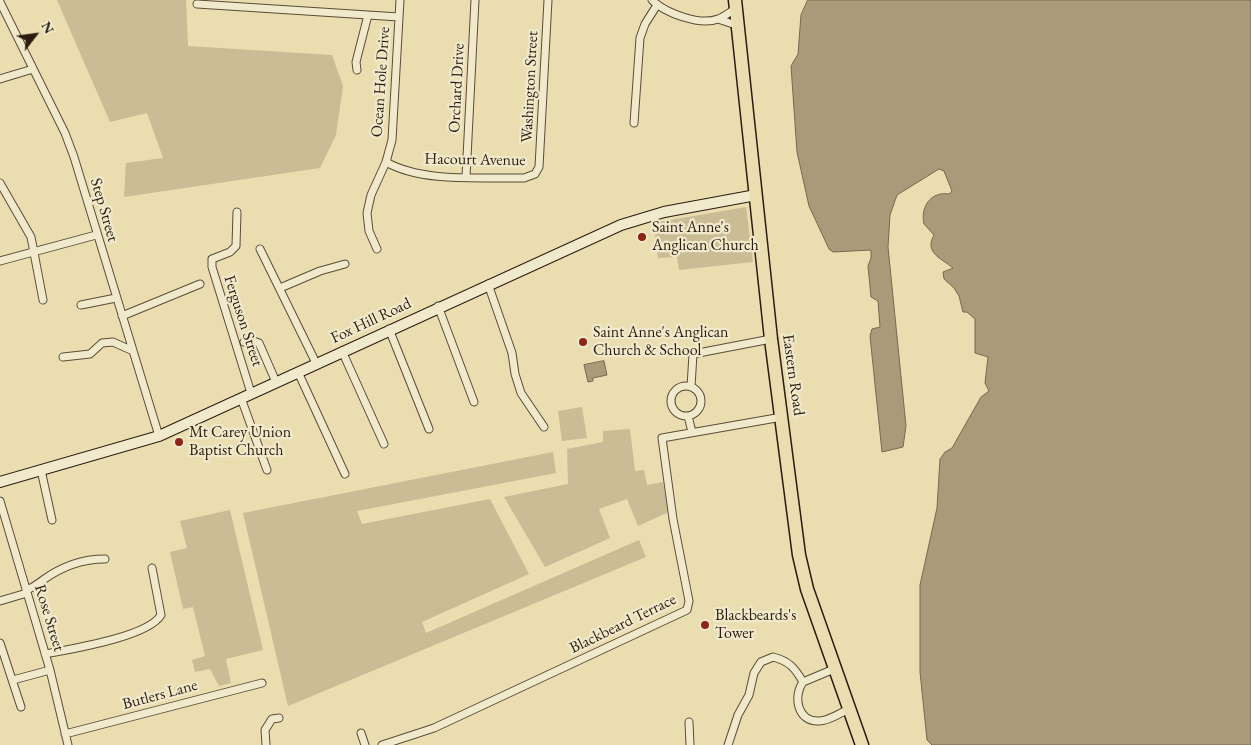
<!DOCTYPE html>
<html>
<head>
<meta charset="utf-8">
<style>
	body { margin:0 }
	#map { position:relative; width:1251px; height:745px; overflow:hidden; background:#eaddaf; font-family:"EB Garamond",serif }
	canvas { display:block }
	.north { position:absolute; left:10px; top:10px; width:50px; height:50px; -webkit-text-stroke:4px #f1e9cb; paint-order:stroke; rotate:60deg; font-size:14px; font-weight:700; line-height:20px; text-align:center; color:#2b1b10 }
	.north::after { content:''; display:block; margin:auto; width:18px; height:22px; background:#2b1b10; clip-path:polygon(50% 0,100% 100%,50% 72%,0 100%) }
</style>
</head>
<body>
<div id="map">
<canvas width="1251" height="745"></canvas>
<div class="north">N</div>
</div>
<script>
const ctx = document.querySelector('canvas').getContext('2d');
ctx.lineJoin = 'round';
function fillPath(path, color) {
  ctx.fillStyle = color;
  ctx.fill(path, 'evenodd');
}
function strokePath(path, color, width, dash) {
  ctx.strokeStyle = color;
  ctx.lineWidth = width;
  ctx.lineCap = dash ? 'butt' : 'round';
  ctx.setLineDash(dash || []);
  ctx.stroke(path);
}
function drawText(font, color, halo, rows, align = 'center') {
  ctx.font = font + ' "EB Garamond",serif';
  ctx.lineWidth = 4.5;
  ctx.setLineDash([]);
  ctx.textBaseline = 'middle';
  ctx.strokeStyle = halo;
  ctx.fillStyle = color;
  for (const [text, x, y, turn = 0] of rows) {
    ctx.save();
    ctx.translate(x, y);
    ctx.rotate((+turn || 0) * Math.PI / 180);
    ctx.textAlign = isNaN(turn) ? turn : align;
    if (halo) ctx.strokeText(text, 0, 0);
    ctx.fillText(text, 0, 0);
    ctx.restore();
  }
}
const green = new Path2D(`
	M57,0H186L188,46L332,55L343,86L336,135L320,168L124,197L126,163L163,158L147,113L110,122Z
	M746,207L753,262L679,270L677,257L658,258L653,223Z
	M582,407L587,438L562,441L558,411Z
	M630,429L635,471L644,470L647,485L663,482L669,512L638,526L627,499L599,509L610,538L545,567L504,497L568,484L567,449L603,442V431Z
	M553,452L556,473L357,511L362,524L490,499L529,574L422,622L426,633L639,540L646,557L288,706L243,513Z
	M230,510L263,650L226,659L231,683L219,686L210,669L195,672L192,660L205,656L193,607L183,609L170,552L187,548L180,521Z`);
const water = new Path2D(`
	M808,0H1251V745H932L927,740L920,672V585L937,508L940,459L945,452L952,448L981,397L989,391L985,383L988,357L975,353V319L967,312H963L959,296L954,288L944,279L943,272L953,268C941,258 924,253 934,235L924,224C920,207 931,191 949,194L952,191L944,171L939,169L897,195L890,215L888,247L906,426L903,447L882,452L870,336L872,329L880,327L878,301L871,297L868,266L871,258V250L833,252L829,249L809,206L797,152L791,66L798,54L801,15Z
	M604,361L607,375L593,378V381L588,382L584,365Z`);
const street = new Path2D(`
	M652,0C665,13 700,26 718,19C724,17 730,12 735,9
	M0,2L65,133L74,157L159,436
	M197,4L399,17
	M718,19L736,25
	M357,70L356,62L368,15
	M0,79L33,69
	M634,123L640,38L645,24L657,5
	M386,162C423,183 481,177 524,178L535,174L539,167L548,0
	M466,177L475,0
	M0,183L31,237L43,300
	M237,212L236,246L230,252L212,259V267L251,393
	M260,249L316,363
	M377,249L369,231L367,213L371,195L386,162L392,140L400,0
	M0,261L96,235
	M488,284L512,353L515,374L521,393L544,427
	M280,288L320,271L345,264
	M81,305L116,298
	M438,306L474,402
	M122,316L200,284
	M389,329L429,429
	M244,342L251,340L259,343L276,382
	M342,351L384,444
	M63,357L90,354L102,343L113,342L133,351
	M298,372L345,474
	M671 401a15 15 0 1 1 30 0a15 15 0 1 1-30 0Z
	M691,387L693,354L771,339
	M241,398L267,470
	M688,416L692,432
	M41,470L52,520
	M0,501L50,670L68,745
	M26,590C33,588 36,585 43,580C61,567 83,559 105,559
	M0,601L27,593
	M0,643L21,707
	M45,654C71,649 148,637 161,615L152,568
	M13,680L50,670
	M803,682C793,696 797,722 819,721C829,721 840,713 849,709
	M689,722L690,745
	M361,733L365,745
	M65,734L262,683
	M266,745L265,730L272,719L279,718
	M382,745L434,728L687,610L689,601L673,519L662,438L782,417
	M728,745L738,715L749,695L754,673L761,662L773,657C789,661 795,668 803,682L834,669`);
const secondary = new Path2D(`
	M0,482L159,436L621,225L664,212L756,195`);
const highway = new Path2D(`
	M735,0L771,339L799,555L807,589L862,745`);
const markers = [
	[642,237,5,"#8f2418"],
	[583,342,5,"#8f2418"],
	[179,442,5,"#8f2418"],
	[705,625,5,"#8f2418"]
];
const streetNames = [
	["Ocean Hole Drive",381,82,-86],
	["Washington Street",530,87,-87],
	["Orchard Drive",457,88,-87],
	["Hacourt Avenue",475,160,1],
	["Step Street",104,210,74],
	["Ferguson Street",243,321,72],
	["Fox Hill Road",371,321,-25],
	["Eastern Road",793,375,82],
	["Rose Street",49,618,73],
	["Blackbeard Terrace",623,624,-26],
	["Butlers Lane",160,695,-15]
];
const poiNames = [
	["Saint Anne's",652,228],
	["Anglican Church",652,246],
	["Saint Anne's Anglican",593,333],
	["Church & School",593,351],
	["Mt Carey Union",189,433],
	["Baptist Church",189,451],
	["Blackbeards's",715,616],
	["Tower",715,634]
];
fillPath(green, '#cabc94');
fillPath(water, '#a99b79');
strokePath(water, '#77684f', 1);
strokePath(street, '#5b4c38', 9);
strokePath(secondary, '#2b1b10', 12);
strokePath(highway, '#2b1b10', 15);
strokePath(street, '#f1e9cb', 7);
strokePath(secondary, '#f1e9cb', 10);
strokePath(highway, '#eaddaf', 12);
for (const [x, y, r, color] of markers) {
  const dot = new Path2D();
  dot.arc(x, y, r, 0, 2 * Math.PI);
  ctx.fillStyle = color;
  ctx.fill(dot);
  strokePath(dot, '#f1e9cb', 2);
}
drawText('16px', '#2b1b10', '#f1e9cb', streetNames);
drawText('16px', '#2b1b10', '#f1e9cb', poiNames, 'left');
</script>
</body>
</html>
